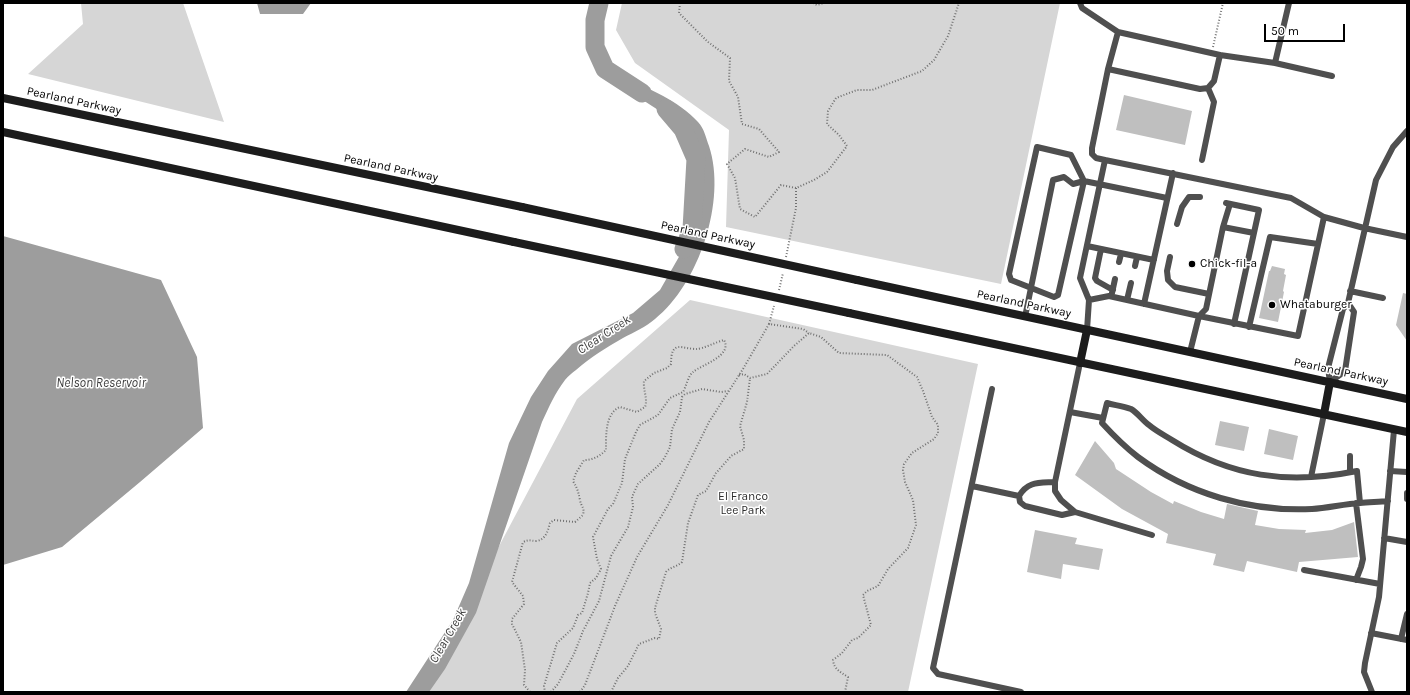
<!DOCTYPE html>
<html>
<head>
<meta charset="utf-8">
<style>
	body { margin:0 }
	#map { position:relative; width:1410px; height:695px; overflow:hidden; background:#fff; font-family:Karla,sans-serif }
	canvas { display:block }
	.frame { position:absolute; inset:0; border:4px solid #000; pointer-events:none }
	.scale { position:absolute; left:1264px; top:24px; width:81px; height:18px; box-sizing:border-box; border:2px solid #000; border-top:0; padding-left:5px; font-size:12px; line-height:14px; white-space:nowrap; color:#000; -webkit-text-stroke:3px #fff; paint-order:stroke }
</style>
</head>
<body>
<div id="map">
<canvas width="1410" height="695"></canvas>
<div class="frame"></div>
<div class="scale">50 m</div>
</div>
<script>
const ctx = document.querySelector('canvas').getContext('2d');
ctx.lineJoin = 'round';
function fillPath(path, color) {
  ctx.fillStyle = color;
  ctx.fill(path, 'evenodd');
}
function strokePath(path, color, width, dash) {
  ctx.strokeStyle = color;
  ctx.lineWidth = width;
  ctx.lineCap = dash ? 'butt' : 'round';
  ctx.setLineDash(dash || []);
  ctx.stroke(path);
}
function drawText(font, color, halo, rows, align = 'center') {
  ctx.font = font + ' Karla,sans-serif';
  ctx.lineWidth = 3;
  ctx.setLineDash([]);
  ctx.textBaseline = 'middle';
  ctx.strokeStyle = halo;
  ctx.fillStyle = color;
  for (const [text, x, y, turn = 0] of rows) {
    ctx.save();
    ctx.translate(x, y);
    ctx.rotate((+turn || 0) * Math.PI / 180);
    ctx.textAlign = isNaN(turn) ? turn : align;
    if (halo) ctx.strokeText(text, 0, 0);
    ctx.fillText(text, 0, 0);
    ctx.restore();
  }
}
const green = new Path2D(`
	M81,3H183L224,122L28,74L83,24Z
	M622,3H1060L1001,284L726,227L729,130L635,63L616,30Z
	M690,300L978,364L908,692H413L461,618L577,399Z`);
const water = new Path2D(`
	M257,3H311L303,14H260Z
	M623,77C649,89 678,100 698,122C704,128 706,138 709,146C727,200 699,284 655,319C646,327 634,332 623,338C607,347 591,357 576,370C572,373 568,376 565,380C555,393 549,407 542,422L476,613L445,669L429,692H406L453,620L469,583L509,443L531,397L548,371L572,344L633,313L660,290L680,255L695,220L701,199V173L699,156L691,136L669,117L635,95L615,81Z
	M3,236L161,280L197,357L203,428L140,482L62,547L3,565Z`);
const river = new Path2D(`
	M599,3L595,20V47L605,69L642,93
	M666,109L683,129L696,159L692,229L684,249`);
const building = new Path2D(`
	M1124,95L1192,111L1185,145L1116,130Z
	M1272,266L1285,269L1284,274L1286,275L1283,291L1284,292L1278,322L1259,318L1269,271H1270Z
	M1403,293L1407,294V341L1396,325Z
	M1220,421L1249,427L1244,451L1215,445Z
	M1269,429L1298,436L1293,460L1264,454Z
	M1095,441L1114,463L1116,469L1151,492L1173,504L1174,501L1201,512L1224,519L1227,504L1258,511L1255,525L1279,529L1306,530L1305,533L1332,530L1354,522L1358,557L1299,562L1297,572L1247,561L1244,572L1213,565L1216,554L1166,543L1168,534L1122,509L1075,475Z
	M1035,530L1077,538L1075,544L1103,549L1099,570L1063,564L1061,579L1027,572Z`);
const path = new Path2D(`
	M680,3L679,13L708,42L730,58L729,81L738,97L742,124L759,129L779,152L769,157L745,149L727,164L735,178L740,209L755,217L781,185L796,188L814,180L827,172L847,146L839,135L827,124L828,111L836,98L857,90H872L922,71L934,60L948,36L959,3
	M813,3L817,5L824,3
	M1213,47L1223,3
	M786,257L796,208V188
	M779,290L783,273
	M769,324L774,306
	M739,375L744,374L750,378L767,374L794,346L809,333L821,337L839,353L887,355L917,377L923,391L932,417L938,425V433L934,439L912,453L904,464L903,470L905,482L913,500L916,525L908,548L888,569L878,586L867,591L863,595L871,625L858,638L852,640L842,653L833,660C834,669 840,672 848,677L845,692
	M530,692L524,685L525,670L521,642L512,624V619L524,604L523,596L512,582L523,542C530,539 530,541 536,541C546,540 548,530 550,523L554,520L575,522L583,515C585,507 581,507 580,500C578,491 578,490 573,481L576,473L584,460C593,460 600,456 606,450C606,436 605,413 620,407L637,412L645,407C648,399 643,390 644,381L654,373L667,368L671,364C671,339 682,349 696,349C703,349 716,342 724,340C733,356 701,365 693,372C688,376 686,387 683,392L670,398L658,415L640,425L636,432L625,459L622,483L613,504L608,509L593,537L597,559L601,569L596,578L590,583L588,593L582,613L578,615L573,628L557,643L544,686L545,692
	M551,692L558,684L574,654L583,631L599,601L611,556L628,527L633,507L632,497L638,484L660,464L665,457L670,447L672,429L680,412L682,397L685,394L702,389L721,392L728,391
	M580,692L585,685L615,606L637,557L668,505L709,422L743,369L769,324L803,329L809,333
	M611,692L618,678L628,666L639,644L655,638L659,639L661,629L655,613V608L666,572C670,567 677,567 682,562L688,523L698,495L706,491L716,473L731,456L744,449V440L740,426L747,402L750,378`);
const lane = new Path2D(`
	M1080,3L1082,8L1118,32L1220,55L1275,63L1332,76
	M1275,63L1289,3
	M1108,69L1200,89L1208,88L1214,81L1220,55
	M1037,147L1071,155L1084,181L1058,295L1054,297L1011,280L1009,274Z
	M1105,160L1096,158L1092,154V148L1108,69L1118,32
	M1202,160L1214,102L1208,88
	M1226,203L1259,210L1234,324
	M1177,224L1182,207L1189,197H1200
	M1223,227L1230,204
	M1087,246L1154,260
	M1101,249L1095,278L1097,281L1113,290
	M1170,257L1167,271L1168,280L1175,287L1209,294
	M1119,262L1121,254
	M1135,266L1137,257
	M1350,291L1383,298
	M1112,293L1115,279
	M1089,300L1109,296L1199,316L1206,309L1223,227L1254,233
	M1127,300L1131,283
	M1348,303L1354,312L1345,371L1330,382L1328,368L1343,309L1348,303L1376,180L1393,147L1407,131
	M1144,304L1173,173
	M1025,317L1053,180L1064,177L1073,184L1084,181L1167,198
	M1249,327L1270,237L1318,244
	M1087,330L1089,300L1080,278L1105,160L1291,198L1324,217L1364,228L1407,237
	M1190,352L1199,316L1298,336L1324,217
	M1080,363L1055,482V491L1061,500L1075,512L1152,535
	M992,389L933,668L938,674L1021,692
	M1070,412L1103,418
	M1350,456V472
	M1390,471L1407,472
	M1311,477L1324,414
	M1055,482C1039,483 1028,481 1019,496L1020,502L1025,506L1062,515L1075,512
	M972,486L1019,496
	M1407,493V499
	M1360,503L1357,471C1288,485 1231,477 1172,440C1164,435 1156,431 1149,425C1143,421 1137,412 1131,409C1123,406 1114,405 1107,403L1102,423C1113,435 1125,447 1138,457C1188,494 1250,512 1312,509C1328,508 1344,504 1360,503C1369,502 1379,502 1388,501
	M1384,538L1407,542
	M1304,570L1380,584
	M1356,580L1361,567L1363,559L1356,503
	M1371,633L1407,640
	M1401,639L1407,614
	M1372,692L1364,672L1365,663L1379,597L1394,430`);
const secondary = new Path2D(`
	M3,98L522,207
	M3,132L514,242
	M857,280L1407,399
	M849,313L1407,432
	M1080,363L1087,330
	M1324,414L1330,382`);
const secondaryBridge = new Path2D(`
	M522,207L857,280
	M514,242L849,313`);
const markers = [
	[1192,264,4,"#000"],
	[1272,305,4,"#000"]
];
const streetNames = [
	["Pearland Parkway",74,101,12],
	["Pearland Parkway",391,168,12],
	["Pearland Parkway",708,235,12],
	["Pearland Parkway",1024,304,12],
	["Pearland Parkway",1341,372,12]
];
const poiNames = [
	["Chick-fil-a",1200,264],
	["Whataburger",1280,305]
];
const parkNames = [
	["El Franco",743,497],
	["Lee Park",743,511]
];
const waterNames = [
	["Clear Creek",604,335,-33],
	["Nelson Reservoir",101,383],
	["Clear Creek",448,636,-60]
];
fillPath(green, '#d6d6d6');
fillPath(water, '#9d9d9d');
strokePath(river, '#9d9d9d', 19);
fillPath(building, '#bfbfbf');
strokePath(path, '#717171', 2, [1, 2]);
strokePath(lane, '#4f4f4f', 6);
strokePath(secondary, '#1c1c1c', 8);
strokePath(secondaryBridge, '#1c1c1c', 8);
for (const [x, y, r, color] of markers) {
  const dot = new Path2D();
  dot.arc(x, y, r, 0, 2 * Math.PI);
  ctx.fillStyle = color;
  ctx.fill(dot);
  strokePath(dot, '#fff', 1.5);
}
drawText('12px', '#000', '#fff', streetNames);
drawText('12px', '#000', '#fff', poiNames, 'left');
drawText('12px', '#2d2d2d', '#fff', parkNames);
drawText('italic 13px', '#3e3e3e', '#fff', waterNames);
</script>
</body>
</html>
